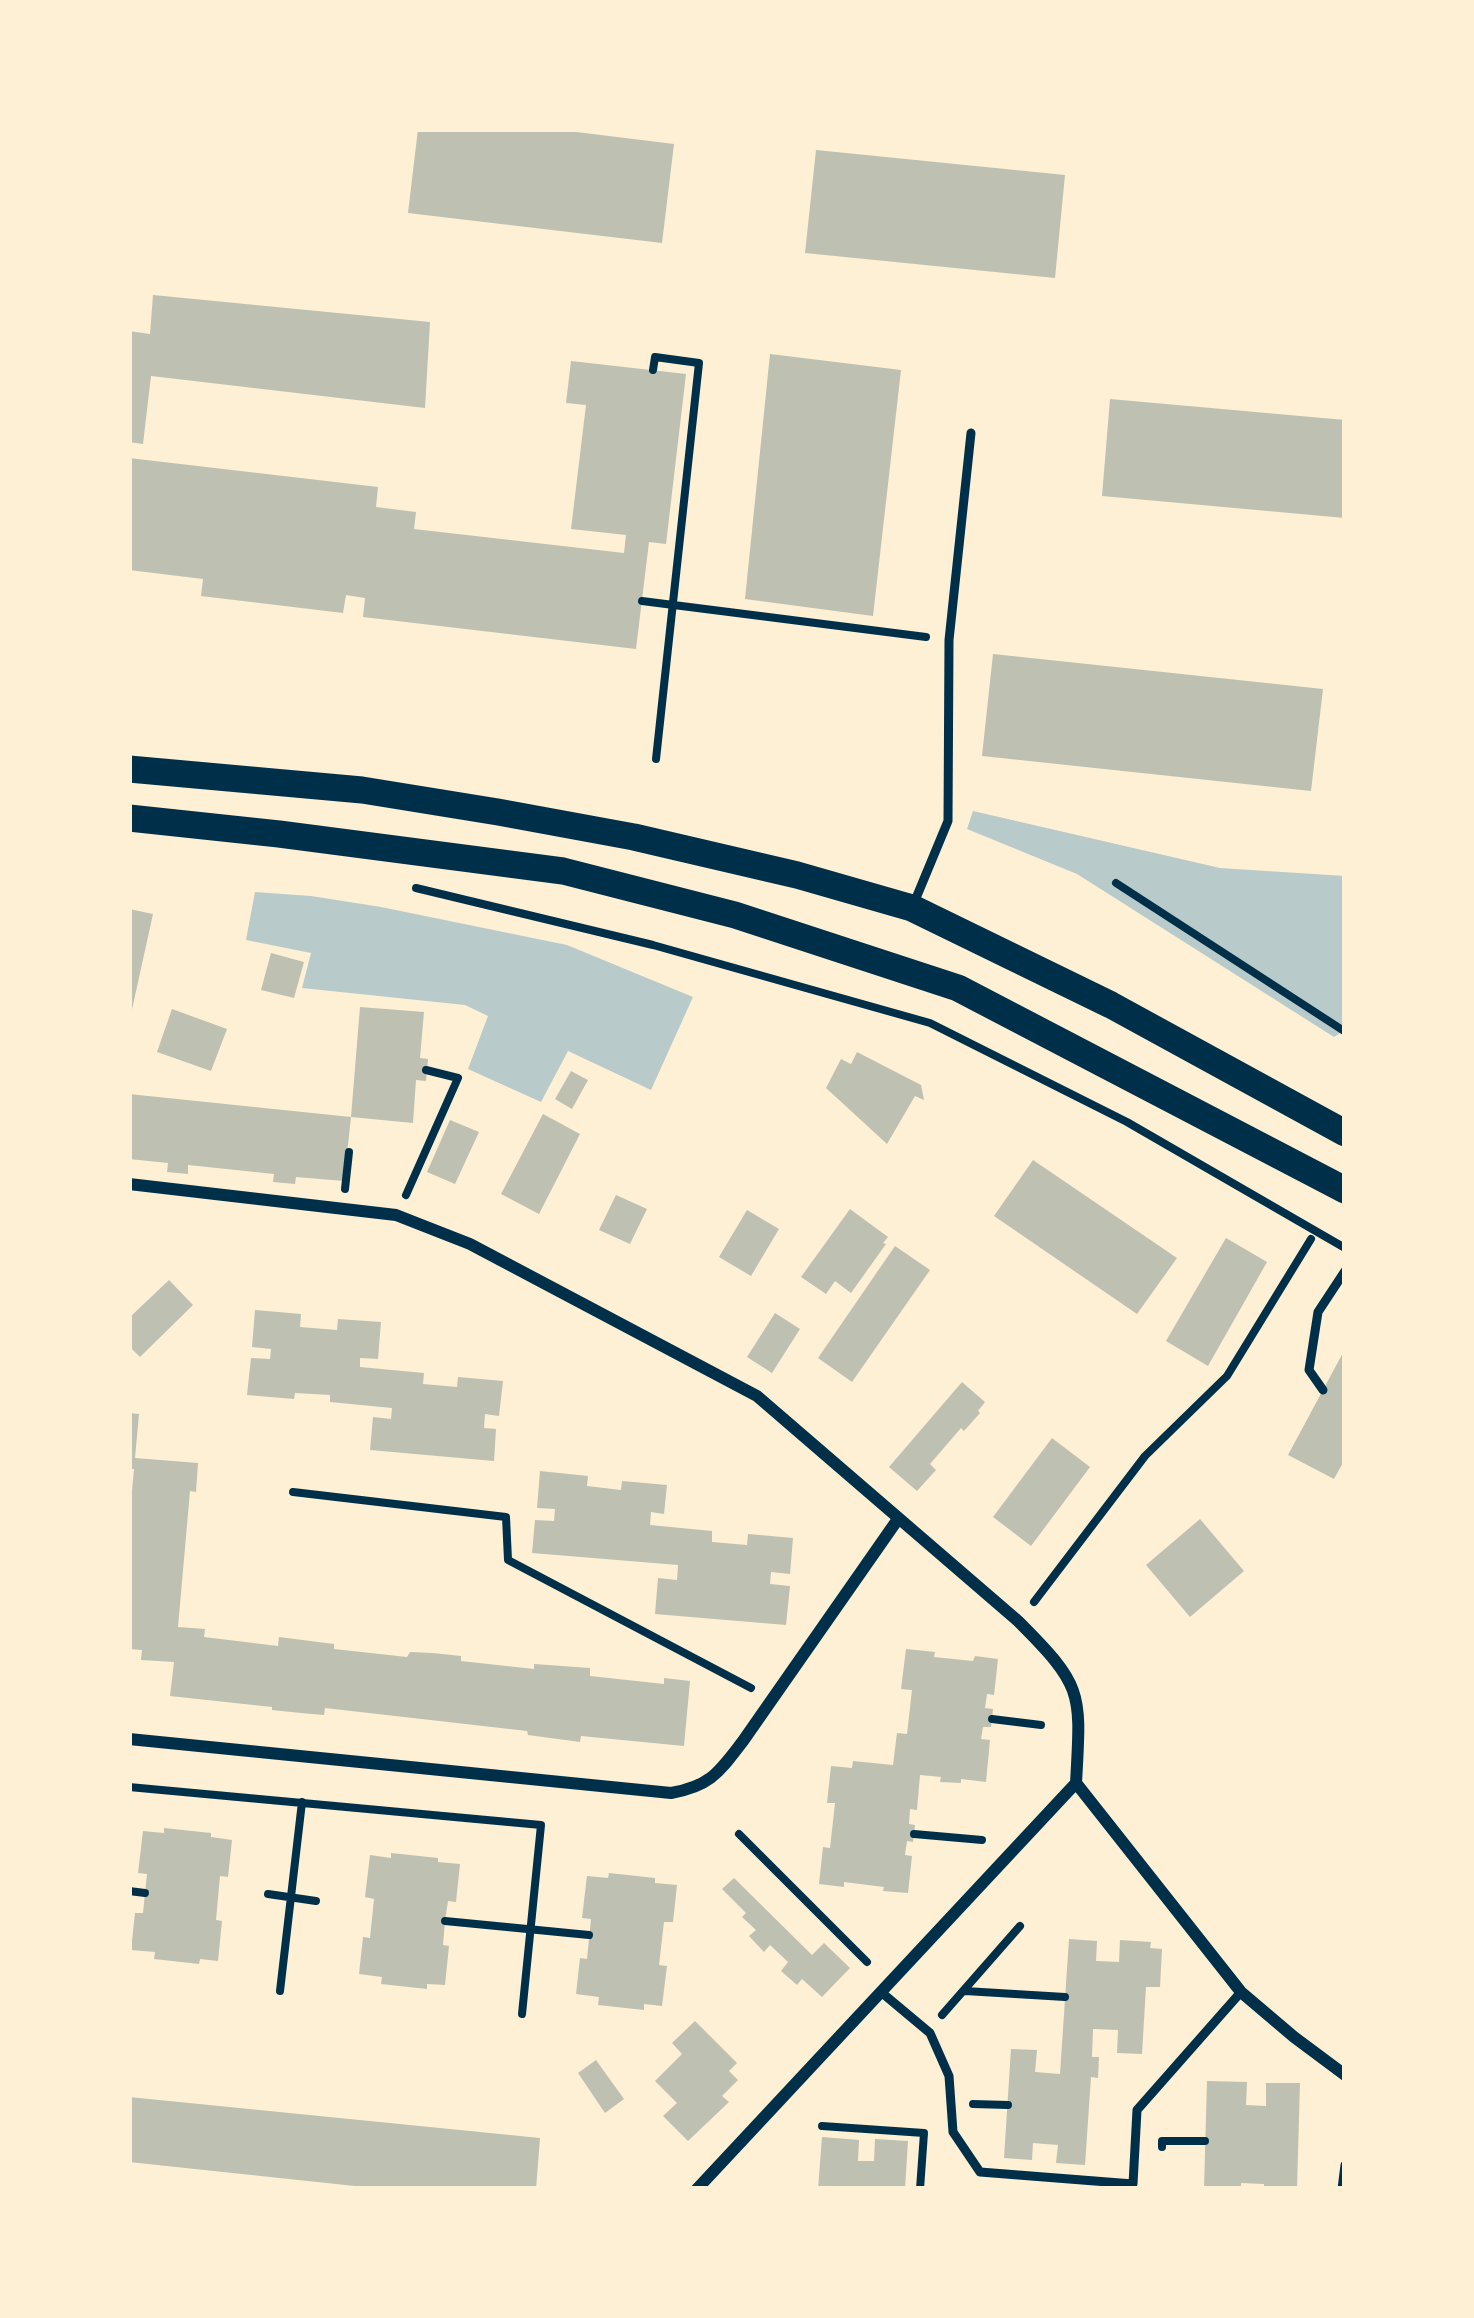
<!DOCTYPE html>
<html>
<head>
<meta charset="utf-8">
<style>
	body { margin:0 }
	#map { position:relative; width:1474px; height:2318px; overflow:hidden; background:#fdf0d5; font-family:"Titillium Web",sans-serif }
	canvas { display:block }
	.frame { position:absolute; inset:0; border:132px solid #fdf0d5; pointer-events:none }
</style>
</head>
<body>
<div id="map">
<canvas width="1474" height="2318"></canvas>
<div class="frame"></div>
</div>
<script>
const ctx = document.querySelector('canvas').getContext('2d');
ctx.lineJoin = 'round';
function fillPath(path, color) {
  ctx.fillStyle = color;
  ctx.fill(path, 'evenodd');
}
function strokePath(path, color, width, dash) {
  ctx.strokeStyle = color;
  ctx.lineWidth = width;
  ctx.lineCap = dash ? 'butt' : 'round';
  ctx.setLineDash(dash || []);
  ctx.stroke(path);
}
const green = new Path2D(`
	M973,811L1220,868L1345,876V1030L1334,1037L1077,874L967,829Z
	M255,892L311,896L381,907L567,945L693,997L651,1090L568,1051L541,1102L468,1069L488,1016L465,1005L302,988L311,953L246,940Z`);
const building = new Path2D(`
	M418,129H552L674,144L662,243L408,213Z
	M816,150L1065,175L1055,278L805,253Z
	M153,295L430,322L425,408L151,376L143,444L129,442V331L150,334Z
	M770,354L901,370L873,616L745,599Z
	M571,361L686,374L666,544L649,542L636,649L363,617L365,598L346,595L343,613L201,596L203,579L129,570V458L378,487L376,507L416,512L414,529L624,553L626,535L571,529L586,405L566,403Z
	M1110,399L1345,420V518L1102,496Z
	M993,654L1323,689L1311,791L982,756Z
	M129,909L153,914L131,1014H129Z
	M271,953L304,962L294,998L261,990Z
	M360,1007L424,1012L420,1058L428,1059L426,1081L416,1080L413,1123L351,1117Z
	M172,1009L227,1029L211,1071L157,1052Z
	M857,1052L921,1085L924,1100L915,1096L887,1144L826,1088L841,1059L851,1064Z
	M571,1071L588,1080L572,1109L555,1099Z
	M129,1094L351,1117L344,1181L296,1177L295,1184L273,1182L274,1174L188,1165V1174L167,1172L168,1163L129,1159Z
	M543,1114L580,1134L539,1214L501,1194Z
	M450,1120L479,1132L455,1184L427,1172Z
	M1033,1160L1177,1258L1137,1314L994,1216Z
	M616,1195L647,1209L630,1244L599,1230Z
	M850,1209L888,1237L883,1243L886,1244L851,1293L835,1281L826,1294L801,1277Z
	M747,1210L779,1229L751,1276L719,1257Z
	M1226,1238L1267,1262L1208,1366L1166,1341Z
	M895,1246L930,1270L852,1382L818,1358Z
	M169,1280L193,1305L140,1357L129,1346V1318Z
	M255,1310L301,1314L300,1327L337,1330L338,1319L381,1322L378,1359L360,1358V1367L424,1373L423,1384L457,1387L458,1377L503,1381L499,1416L485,1414L484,1428L496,1429L494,1461L370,1450L373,1417L391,1419L392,1408L330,1402V1395L295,1393L294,1399L247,1395L251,1358L270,1359L271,1349L252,1347Z
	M775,1313L800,1329L772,1373L747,1357Z
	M1345,1349V1459L1334,1479L1288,1455Z
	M962,1382L985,1402L978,1411L980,1413L964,1431L961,1428L930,1464L936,1470L917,1491L889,1467Z
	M129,1413L139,1414L135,1458L198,1463L196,1492L190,1491L178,1627L205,1629L204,1637L278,1646L279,1637L334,1644V1649L407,1657L410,1652L433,1653L461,1656V1661L534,1669V1664L590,1668V1676L664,1684V1678L690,1681L684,1746L581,1736L580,1742L528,1735L527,1731L325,1708L324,1715L301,1713L272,1710V1707L170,1696L174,1662L141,1660L142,1650L129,1649V1524L134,1469H129Z
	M1052,1438L1090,1467L1031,1546L993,1517Z
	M540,1471L588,1476L587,1486L621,1490L622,1481L667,1485L664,1514L651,1512L650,1525L712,1531V1542L747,1545L748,1534L793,1538L790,1574L771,1572L770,1584L790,1586L786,1625L655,1614L658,1578L677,1580L678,1565L532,1553L535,1520L554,1521L555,1509L537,1508Z
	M1200,1519L1244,1571L1190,1617L1146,1565Z
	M906,1649L935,1652L934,1657L973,1661L975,1656L998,1659L994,1695L987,1694L985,1708L993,1709L991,1727H983L981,1739L990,1740L986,1782L961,1779V1783L940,1782L941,1777L920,1775L917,1810L910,1809L909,1824L915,1825L913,1842L907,1841L905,1855L912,1856L908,1893L883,1891L884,1887L844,1882V1887L819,1884L823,1847L830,1848L835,1803H827L831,1766L852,1768L853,1761L893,1765L897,1733L907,1734L912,1690L901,1689Z
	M164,1828L211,1833V1837L232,1840L228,1877L220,1876L216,1920L222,1921L218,1961L200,1959L199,1964L154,1959L155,1952L131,1950L135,1913H143L147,1874L138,1873L143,1831L164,1833Z
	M391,1853L438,1858V1862L460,1864L456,1902L448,1901L445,1921L443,1945L449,1946L445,1985L427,1984V1989L381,1984L382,1977L359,1974L363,1937L370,1938L374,1899L365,1897L370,1855L391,1858Z
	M609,1873L655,1878V1883L677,1885L673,1922H664L659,1965L667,1966L662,2006L644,2004V2010L598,2005L599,1997L576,1994L580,1958L587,1959L591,1919L582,1918L587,1876L608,1878Z
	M734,1878L812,1955L824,1943L850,1968L822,1997L802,1979L797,1985L781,1971L788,1962L770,1945L764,1952L749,1936L756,1930L742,1917L746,1913L722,1889Z
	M1069,1939L1097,1941L1096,1961L1119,1962L1120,1940L1151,1942L1150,1948L1162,1949L1160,1987H1146L1142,2054L1117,2053L1118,2030L1093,2029L1092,2057H1099L1098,2078L1091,2077L1085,2165L1056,2163L1058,2145L1033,2143L1032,2160L1004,2158L1011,2049L1037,2050L1035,2072L1060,2074Z
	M695,2021L737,2063L729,2071L738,2080L722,2096L729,2102L688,2141L663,2116L677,2103L655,2081L682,2054L672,2043Z
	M596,2060L624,2099L605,2113L578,2073Z
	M1207,2081L1247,2082L1246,2105L1266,2106V2083H1300L1297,2189H1264V2184L1241,2183V2189H1204Z
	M129,2097L540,2138L536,2189H383L129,2162Z
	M822,2137L859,2140L858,2161H874L875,2139L908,2141L905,2189H818Z`);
const path = new Path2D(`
	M653,370L655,357L699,363L656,759
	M642,601L926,637
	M1116,883L1344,1031
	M416,888L653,945L930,1023L1127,1122L1345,1248
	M345,1189L349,1152
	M406,1195L458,1078L426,1070
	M293,1492L506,1517L508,1560L751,1688
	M1034,1602L1145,1456L1227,1376L1311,1239
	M992,1719L1041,1725
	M129,1787L541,1825L522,2014
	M739,1834L867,1962
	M914,1834L982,1840
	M129,1891L145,1893
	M268,1894L316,1901
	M445,1921L589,1935
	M280,1991L302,1802
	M965,1991L1065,1997
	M942,2015L1020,1926
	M973,2104L1008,2105
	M822,2126L924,2133L920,2189
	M1162,2147V2141H1205`);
const service = new Path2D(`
	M914,903L948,821L949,640L971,433
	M1323,1390L1309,1370L1318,1312L1345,1271
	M881,1992L930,2033L949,2076L953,2132L980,2172L1133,2184L1137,2110L1241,1992
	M1342,2189L1345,2165`);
const minor = new Path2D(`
	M129,1184L396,1215L470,1244L757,1396L1018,1621C1084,1687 1081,1692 1076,1783L1241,1992L1294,2037L1345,2075
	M129,1739L671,1793C711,1786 719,1772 743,1741L898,1519
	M697,2189L1076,1783`);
const primary = new Path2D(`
	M129,769L362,790L498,812L634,837L797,875L912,908L1111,1005L1345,1133
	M129,818L279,834L563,871L735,915L958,988L1345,1190`);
fillPath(green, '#b9caca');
fillPath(building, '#bec0b2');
strokePath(path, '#003049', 8);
strokePath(service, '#003049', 9);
strokePath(minor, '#003049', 12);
strokePath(primary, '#003049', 27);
</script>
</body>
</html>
